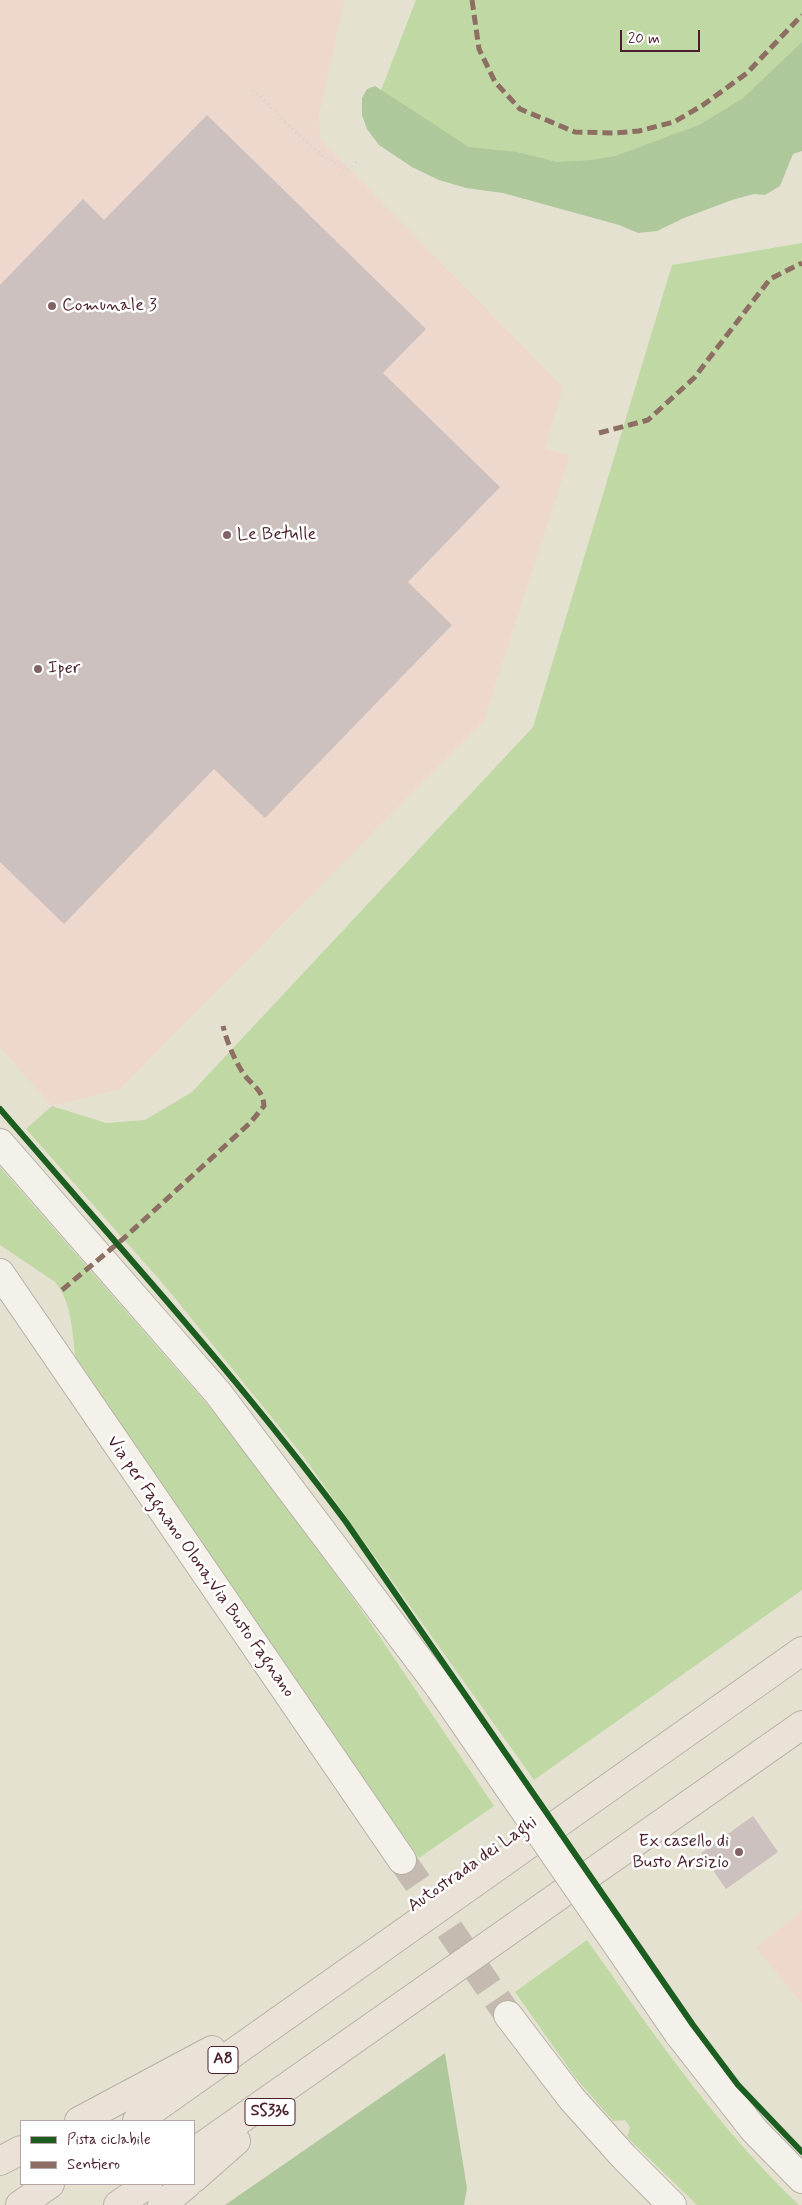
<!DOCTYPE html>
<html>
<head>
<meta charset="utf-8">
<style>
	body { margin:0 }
	#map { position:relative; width:802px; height:2205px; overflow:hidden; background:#e4e1d1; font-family:Mynerve,sans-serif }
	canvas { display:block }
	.legend { position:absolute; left:20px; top:2120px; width:175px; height:65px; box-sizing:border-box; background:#fff; border:1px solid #b7a5aa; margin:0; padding:6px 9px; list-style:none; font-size:15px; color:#4a1f2b }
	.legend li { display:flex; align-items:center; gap:10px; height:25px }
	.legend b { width:25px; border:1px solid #b7a5aa }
	.scale { position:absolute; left:620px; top:30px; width:80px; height:22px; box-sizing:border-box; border:2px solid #4a1f2b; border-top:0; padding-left:6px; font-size:15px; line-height:18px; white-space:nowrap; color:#4a1f2b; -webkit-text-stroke:4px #fff; paint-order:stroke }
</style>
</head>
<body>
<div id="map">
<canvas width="802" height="2205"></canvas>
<ul class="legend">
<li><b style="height:6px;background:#1b5e20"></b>Pista ciclabile</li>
<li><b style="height:6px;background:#8d6e63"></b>Sentiero</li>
</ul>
<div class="scale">20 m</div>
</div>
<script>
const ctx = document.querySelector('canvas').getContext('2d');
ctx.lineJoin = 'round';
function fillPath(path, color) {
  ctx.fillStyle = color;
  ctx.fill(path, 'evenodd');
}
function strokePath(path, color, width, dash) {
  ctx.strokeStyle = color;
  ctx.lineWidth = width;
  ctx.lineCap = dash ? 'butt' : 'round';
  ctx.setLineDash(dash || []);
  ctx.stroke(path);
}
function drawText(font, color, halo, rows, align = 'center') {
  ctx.font = font + ' Mynerve,sans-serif';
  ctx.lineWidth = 5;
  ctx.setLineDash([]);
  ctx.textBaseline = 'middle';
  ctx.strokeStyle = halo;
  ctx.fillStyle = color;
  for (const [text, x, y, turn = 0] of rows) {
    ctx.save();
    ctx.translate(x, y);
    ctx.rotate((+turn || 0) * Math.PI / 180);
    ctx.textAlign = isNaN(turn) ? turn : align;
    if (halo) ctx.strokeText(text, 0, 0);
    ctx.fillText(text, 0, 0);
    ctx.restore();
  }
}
const built = new Path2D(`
	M0,0H344L319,116L320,139L563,387L545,449L570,455L484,720L120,1089L52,1106L0,1047Z
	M802,1910V2003L756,1948Z`);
const green = new Path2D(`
	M416,0H802V89L774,113L587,164L466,160L378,98Z
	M802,243V1590L534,1780L303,1456L165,1286L26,1129L52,1106L106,1123L145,1120L192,1092L533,727L672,265Z
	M0,1167L222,1421L290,1510L367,1618L494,1806L419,1858L312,1706L76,1362C72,1334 73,1304 55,1282L0,1245Z
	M587,1940C652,2032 717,2127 799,2205H697L627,2137L630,2127L625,2120L613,2121L575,2077L515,1992Z`);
const forest = new Path2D(`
	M802,42V151L793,154L780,186L765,195L754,194L732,200L684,218L657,231L638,233L619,225L503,193L466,188L439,180L412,167L379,145L367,129L362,115V98L367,89L375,86L469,147L517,152L557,162L591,160L615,156L699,125L743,98Z
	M445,2053L467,2188L464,2205H225Z`);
const building = new Path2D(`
	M207,115L426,329L383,373L500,487L408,582L452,625L265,818L214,769L64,924L0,862V285L83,199L104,220Z
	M753,1816L778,1852L726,1889L701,1853Z`);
const secondaryTunnel = new Path2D(`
	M402,1860L508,2015`);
const path = new Path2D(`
	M253,90C280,115 313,156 348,170L357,161`);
const secondary = new Path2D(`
	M0,1143L218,1393L440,1688
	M0,1273L402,1860
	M508,2015L572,2099L624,2157L672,2205
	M678,2033L754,2130L802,2179`);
const motorway = new Path2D(`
	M79,2121L212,2050
	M137,2121L802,1651
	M194,2152L802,1725
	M0,2161L21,2150
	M194,2178L236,2141
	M20,2205L50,2184
	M118,2205L148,2184
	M162,2205L187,2184`);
const secondaryBridge = new Path2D(`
	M440,1688L678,2033`);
const quiet = new Path2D(`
	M472,0L479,49L495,82L520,109L575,132L614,133L639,131L674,122L703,105L747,73L802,15
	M599,433L648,420L694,378L770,279L802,263
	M62,1290L123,1239L250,1123L264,1106C263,1089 252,1086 243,1073C234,1059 227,1042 223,1026`);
const cycleway = new Path2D(`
	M0,1109C117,1245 239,1378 346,1522L693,2025L738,2085L802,2152`);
const markers = [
	[52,306,5,"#806365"],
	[227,535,5,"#806365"],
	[38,669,5,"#806365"],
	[739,1852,5,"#806365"]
];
const shields = [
	[223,2060,30],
	[270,2112,50]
];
const shieldNames = [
	["A8",223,2060],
	["SS336",270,2112]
];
const poiNames = [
	["Comunale 3",62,306],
	["Le Betulle",237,535],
	["Iper",48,669],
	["Ex casello di",729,1842,"right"],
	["Busto Arsizio",729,1863,"right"]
];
const streetNames = [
	["Via per Fagnano Olona;Via Busto Fagnano",200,1567,55],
	["Autostrada dei Laghi",473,1865,-35]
];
fillPath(built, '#eed8ce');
fillPath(green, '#c0d9a4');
fillPath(forest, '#aec89b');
fillPath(building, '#ccc1be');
strokePath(secondaryTunnel, '#c5bab0', 28, [28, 14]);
strokePath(secondary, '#b6b0a7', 30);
strokePath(motorway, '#b6b0a7', 30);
strokePath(path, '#d6d2ce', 3, [1, 4]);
strokePath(secondary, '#f4f1ea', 28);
strokePath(motorway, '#eae2d6', 28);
strokePath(secondaryBridge, '#b6b0a7', 30, []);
strokePath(secondaryBridge, '#f4f1ea', 28);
strokePath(quiet, '#8d6e63', 5, [10, 5]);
strokePath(cycleway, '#1b5e20', 6);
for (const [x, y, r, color] of markers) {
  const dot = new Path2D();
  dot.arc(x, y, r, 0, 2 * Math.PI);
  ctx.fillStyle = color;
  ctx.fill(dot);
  strokePath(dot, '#fff', 2);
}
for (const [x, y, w] of shields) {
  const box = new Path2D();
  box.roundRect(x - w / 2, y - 13.5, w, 27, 4);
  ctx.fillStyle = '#fff';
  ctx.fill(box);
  strokePath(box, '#4a1f2b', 1);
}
drawText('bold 16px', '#4a1f2b', null, shieldNames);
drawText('18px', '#4a1f2b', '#fff', poiNames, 'left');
drawText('18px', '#4a1f2b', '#fff', streetNames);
</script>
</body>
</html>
